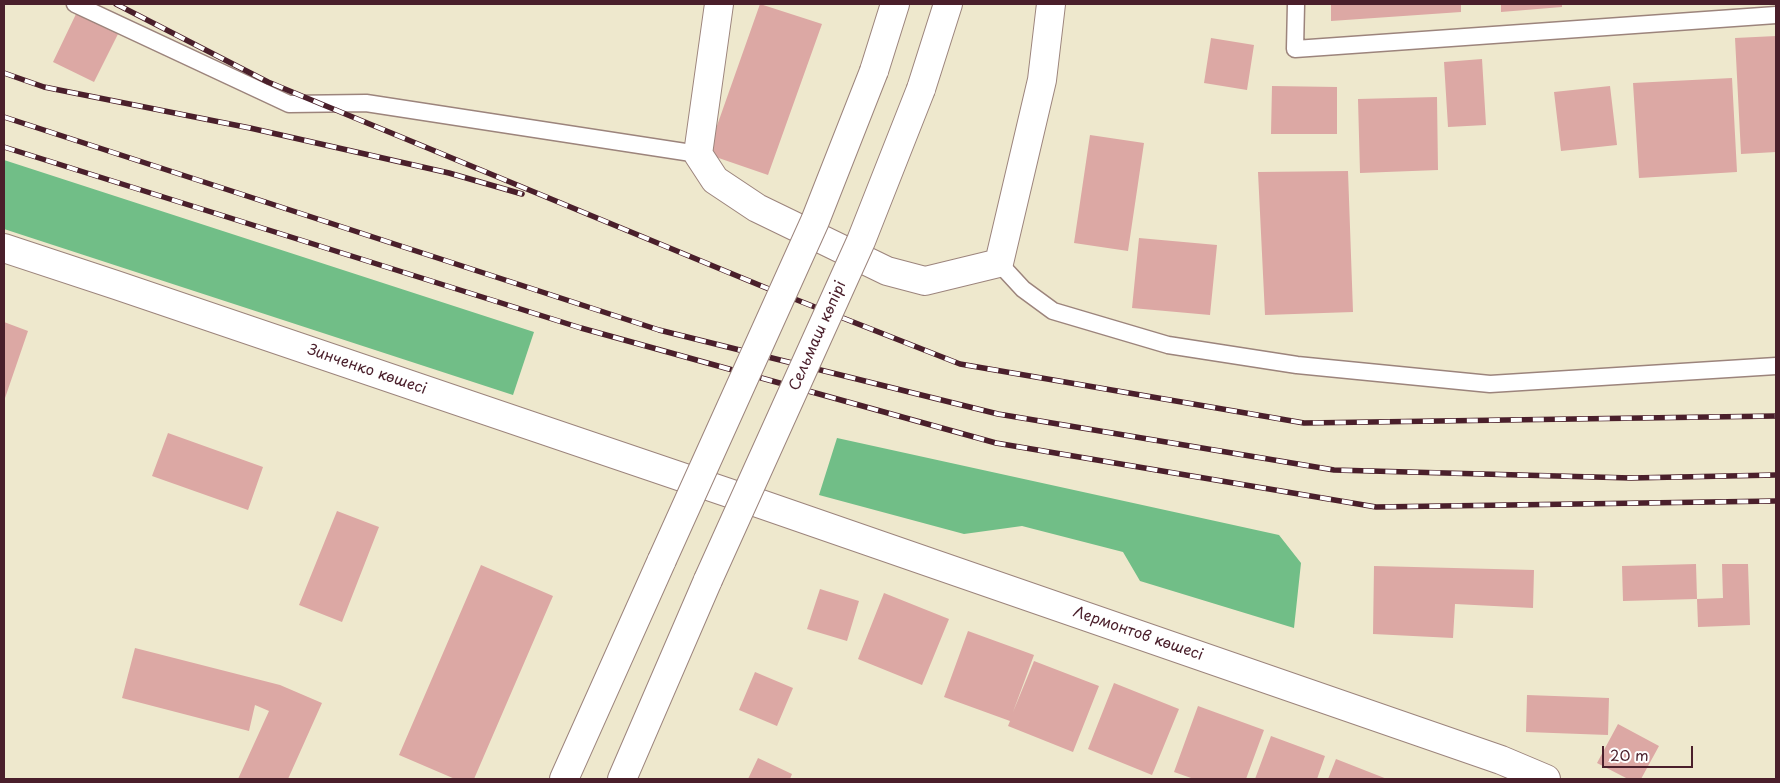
<!DOCTYPE html>
<html>
<head>
<meta charset="utf-8">
<style>
	body { margin:0 }
	#map { position:relative; width:1780px; height:783px; overflow:hidden; background:#eee8cd; font-family:"Playpen Sans",sans-serif }
	canvas { display:block }
	.frame { position:absolute; inset:0; border:5px solid #4a1f2b; pointer-events:none }
	.scale { position:absolute; left:1602px; top:746px; width:91px; height:22px; box-sizing:border-box; border:2px solid #4a1f2b; border-top:0; padding-left:6px; font-size:15px; line-height:18px; white-space:nowrap; color:#4a1f2b; -webkit-text-stroke:4px #fff; paint-order:stroke }
</style>
</head>
<body>
<div id="map">
<canvas width="1780" height="783"></canvas>
<div class="frame"></div>
<div class="scale">20 m</div>
</div>
<script>
const ctx = document.querySelector('canvas').getContext('2d');
ctx.lineJoin = 'round';
function fillPath(path, color) {
  ctx.fillStyle = color;
  ctx.fill(path, 'evenodd');
}
function strokePath(path, color, width, dash) {
  ctx.strokeStyle = color;
  ctx.lineWidth = width;
  ctx.lineCap = dash ? 'butt' : 'round';
  ctx.setLineDash(dash || []);
  ctx.stroke(path);
}
function drawText(font, color, halo, rows, align = 'center') {
  ctx.font = font + ' "Playpen Sans",sans-serif';
  ctx.lineWidth = 4;
  ctx.setLineDash([]);
  ctx.textBaseline = 'middle';
  ctx.strokeStyle = halo;
  ctx.fillStyle = color;
  for (const [text, x, y, turn = 0] of rows) {
    ctx.save();
    ctx.translate(x, y);
    ctx.rotate((+turn || 0) * Math.PI / 180);
    ctx.textAlign = isNaN(turn) ? turn : align;
    if (halo) ctx.strokeText(text, 0, 0);
    ctx.fillText(text, 0, 0);
    ctx.restore();
  }
}
const forest = new Path2D(`
	M4,160L534,332L513,395L4,229Z
	M837,438L1279,535L1301,563L1294,628L1140,581L1123,552L1022,526L964,534L819,495Z`);
const building = new Path2D(`
	M760,4L822,24L768,175L707,154Z
	M1331,4H1461V12L1331,21Z
	M1501,4H1562V7L1501,12Z
	M76,14L118,34L94,82L53,62Z
	M1776,36V152L1741,154L1735,38Z
	M1211,38L1254,45L1247,90L1204,83Z
	M1482,59L1486,125L1448,127L1444,62Z
	M1732,78L1737,172L1639,178L1633,83Z
	M1272,86L1337,87V134H1271Z
	M1610,86L1617,145L1561,151L1554,92Z
	M1437,97L1438,170L1360,173L1358,99Z
	M1090,135L1144,143L1128,251L1074,243Z
	M1348,171L1353,312L1265,315L1258,172Z
	M1139,238L1217,245L1210,315L1132,308Z
	M4,322L28,331L4,401Z
	M168,433L263,467L248,510L152,476Z
	M337,511L379,527L342,622L299,605Z
	M1696,564L1697,599L1623,601L1622,566Z
	M1722,564H1748L1750,625L1698,627L1697,599L1723,598Z
	M481,565L553,596L474,779H455L399,755Z
	M1374,566L1534,570L1533,608L1455,604L1453,638L1373,634Z
	M820,589L859,601L847,641L807,629Z
	M884,593L949,619L922,685L858,659Z
	M968,631L1034,655L1013,712L1034,661L1099,686L1073,752L1008,726L1010,721L944,697Z
	M135,648L280,685L322,703L288,779H238L269,711L255,705L249,731L122,698Z
	M755,672L793,688L777,726L739,710Z
	M1114,683L1179,709L1152,775L1088,749Z
	M1527,695L1609,698L1608,735L1526,732Z
	M1198,706L1264,730L1246,779H1194L1174,772Z
	M1618,724L1659,746L1641,779H1628L1597,763Z
	M1271,736L1325,756L1317,779H1255Z
	M758,758L792,774L790,779H748Z
	M1336,759L1387,779H1328Z`);
const lane = new Path2D(`
	M75,4L289,104L366,103L698,154
	M1296,4L1295,49L1776,15
	M999,263L1023,289L1053,311L1168,345L1297,365L1490,384L1776,366`);
const street = new Path2D(`
	M719,4L698,154L715,180L757,208L887,271L925,281L999,263L1042,80L1051,4`);
const secondary = new Path2D(`
	M874,71L895,4
	M921,89L948,4
	M4,248L116,285L729,493L1501,760L1546,779
	M564,779L662,560
	M622,779L708,580`);
const rail = new Path2D(`
	M116,4L268,82L764,287L960,364L1304,423L1776,416
	M4,73L44,87L250,128L449,173L522,194
	M4,117L659,330L998,414L1334,470L1631,478L1776,475
	M4,147L581,328L996,443L1376,507L1776,501`);
const secondaryBridge = new Path2D(`
	M662,560L815,221L874,71
	M708,580L861,241L921,89`);
const streetNames = [
	["Сельмаш көпірі",818,336,-66],
	["Зинченко көшесі",367,370,19],
	["Лермонтов көшесі",1138,634,19]
];
fillPath(forest, '#71be87');
fillPath(building, '#dca8a4');
strokePath(lane, '#9c847c', 19);
strokePath(street, '#9c847c', 30);
strokePath(secondary, '#9c847c', 30);
strokePath(lane, '#fff', 16);
strokePath(street, '#fff', 28);
strokePath(secondary, '#fff', 28);
strokePath(rail, '#4a1f2b', 5.5);
strokePath(rail, '#fff', 4, [11]);
strokePath(secondaryBridge, '#9c847c', 30, []);
strokePath(secondaryBridge, '#fff', 28);
drawText('15px', '#4a1f2b', '#fff', streetNames);
</script>
</body>
</html>
